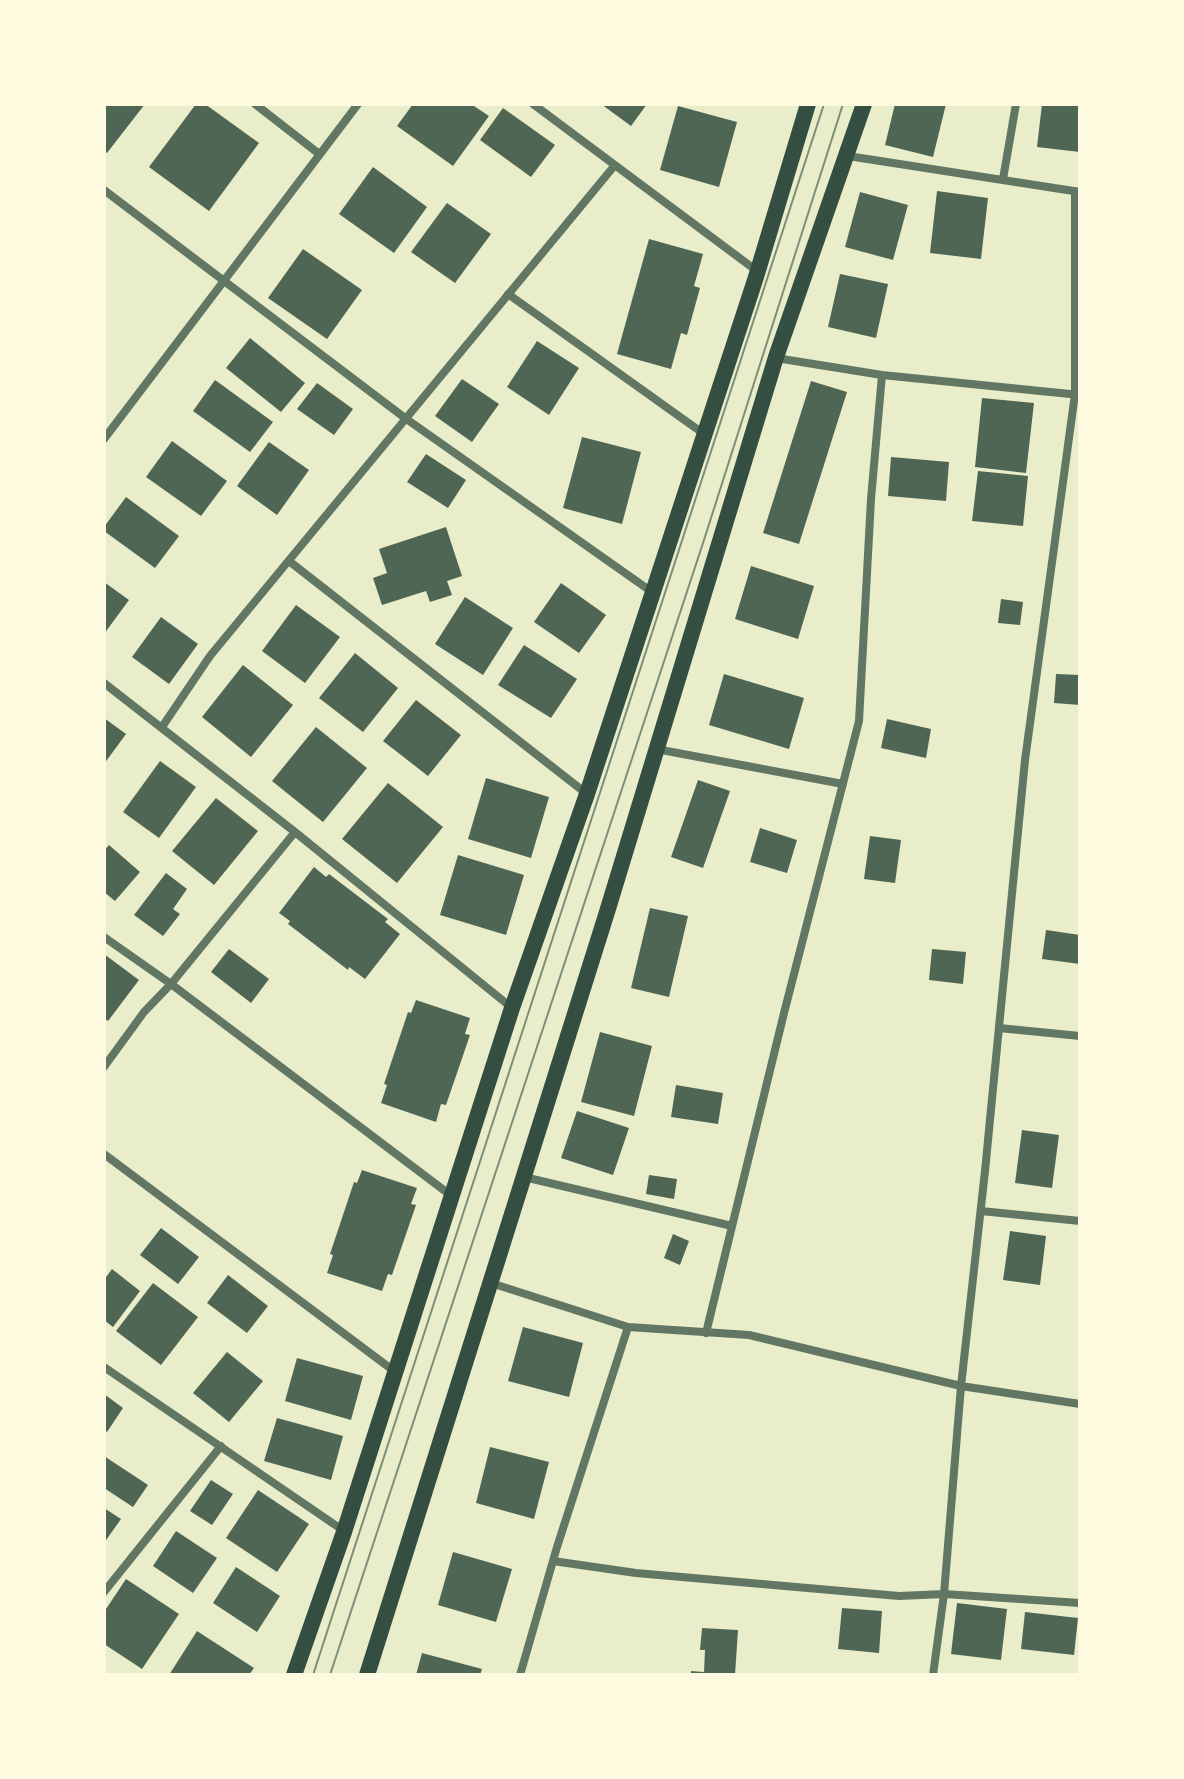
<!DOCTYPE html>
<html>
<head>
<meta charset="utf-8">
<style>
	body { margin:0 }
	#map { position:relative; width:1184px; height:1779px; overflow:hidden; background:#e9edc9; font-family:Helvetica,sans-serif }
	canvas { display:block }
	.frame { position:absolute; inset:0; border:106px solid #fefae0; pointer-events:none }
</style>
</head>
<body>
<div id="map">
<canvas width="1184" height="1779"></canvas>
<div class="frame"></div>
</div>
<script>
const ctx = document.querySelector('canvas').getContext('2d');
ctx.lineJoin = 'round';
function fillPath(path, color) {
  ctx.fillStyle = color;
  ctx.fill(path, 'evenodd');
}
function strokePath(path, color, width, dash) {
  ctx.strokeStyle = color;
  ctx.lineWidth = width;
  ctx.lineCap = dash ? 'butt' : 'round';
  ctx.setLineDash(dash || []);
  ctx.stroke(path);
}
const building = new Path2D(`
	M104,104H145L107,153L104,151Z
	M196,104H205L259,143L209,211L149,167Z
	M413,104H471L489,116L453,166L397,126Z
	M601,104H647L631,126Z
	M895,104H946L933,157L885,145Z
	M1042,104H1080V152L1037,147Z
	M678,106L737,122L719,187L660,170Z
	M503,108L555,145L531,177L480,140Z
	M373,167L427,207L394,253L339,214Z
	M937,191L988,198L981,259L930,253Z
	M860,192L908,205L893,260L845,247Z
	M447,203L491,234L455,283L411,252Z
	M649,239L703,254L694,286L700,288L687,335L681,333L671,369L617,354Z
	M303,249L362,290L327,339L268,298Z
	M840,274L888,284L876,338L828,327Z
	M250,338L305,383L281,412L226,368Z
	M537,341L579,368L549,415L507,387Z
	M462,379L499,404L472,442L435,416Z
	M215,380L273,422L250,452L193,411Z
	M811,381L847,392L799,544L763,533Z
	M317,383L353,409L334,435L297,409Z
	M982,398L1034,403L1026,473L975,467Z
	M582,437L641,452L622,524L563,508Z
	M172,441L227,481L201,516L146,477Z
	M269,442L309,470L277,515L237,486Z
	M426,454L466,480L448,508L407,482Z
	M891,457L949,462L946,501L888,496Z
	M978,471L1028,476L1023,526L972,521Z
	M126,497L179,536L155,568L104,531V527Z
	M446,527L462,576L447,581L452,595L430,602L426,591L382,605L373,578L387,573L379,549Z
	M751,566L814,586L798,639L735,619Z
	M104,582L129,600L104,634Z
	M561,583L606,615L579,653L534,622Z
	M465,597L513,628L483,675L435,644Z
	M1001,599L1023,602L1020,625L998,623Z
	M296,605L340,637L305,683L262,651Z
	M161,617L198,644L169,684L132,657Z
	M524,645L577,679L551,718L498,685Z
	M355,653L398,688L363,732L319,698Z
	M243,665L293,705L251,757L202,717Z
	M724,674L804,698L789,749L709,725Z
	M1056,674L1080,675V705L1054,703Z
	M416,700L461,735L428,776L383,741Z
	M104,718L126,734L104,764Z
	M887,719L931,729L926,758L881,748Z
	M316,727L367,768L323,822L272,781Z
	M160,761L196,787L159,838L123,812Z
	M486,778L549,797L531,858L468,839Z
	M698,780L730,791L703,868L671,857Z
	M388,783L443,827L397,883L342,839Z
	M216,798L258,831L214,885L172,851Z
	M760,828L797,840L787,873L750,862Z
	M870,836L901,840L895,883L864,879Z
	M109,845L140,872L115,901L104,892V851Z
	M458,855L524,875L506,935L440,915Z
	M314,867L326,877L329,874L388,919L385,922L400,934L365,979L349,967L348,970L288,924L290,921L279,913Z
	M166,873L187,889L173,909L180,914L163,936L134,915Z
	M650,908L688,916L669,997L631,988Z
	M1046,930L1080,935V964L1042,959Z
	M229,949L269,979L251,1003L211,972Z
	M932,949L966,952L963,984L929,980Z
	M104,954L139,980L108,1021L104,1018Z
	M416,1000L470,1018L465,1034L470,1035L446,1105L441,1104L436,1122L381,1103L387,1085L384,1084L408,1012L411,1013Z
	M600,1032L652,1046L634,1116L581,1102Z
	M676,1085L723,1093L718,1124L671,1117Z
	M577,1111L629,1128L613,1175L561,1158Z
	M1022,1130L1059,1135L1052,1188L1015,1183Z
	M362,1170L417,1188L411,1204L416,1205L392,1275L388,1274L382,1291L327,1273L333,1255L330,1254L354,1182L357,1183Z
	M649,1175L677,1179L674,1199L646,1194Z
	M161,1228L199,1257L178,1284L140,1255Z
	M1010,1231L1046,1236L1040,1285L1003,1280Z
	M673,1234L689,1241L680,1265L664,1258Z
	M112,1269L140,1291L113,1327L104,1320V1280Z
	M228,1275L268,1306L247,1333L207,1303Z
	M153,1283L198,1317L161,1365L116,1331Z
	M523,1327L583,1343L569,1397L508,1381Z
	M227,1352L263,1381L229,1422L193,1393Z
	M297,1358L363,1376L351,1420L285,1401Z
	M104,1394L123,1408L107,1432L104,1430Z
	M277,1418L343,1436L331,1480L264,1461Z
	M490,1447L549,1462L534,1519L476,1503Z
	M104,1456L148,1485L133,1507L104,1488Z
	M211,1480L233,1494L212,1525L190,1511Z
	M258,1490L309,1524L277,1572L226,1538Z
	M104,1508L121,1519L104,1543Z
	M176,1531L217,1558L193,1593L153,1566Z
	M453,1552L512,1569L496,1622L438,1605Z
	M236,1567L280,1596L257,1632L213,1603Z
	M126,1579L179,1614L142,1669L104,1644V1612Z
	M957,1603L1007,1609L1001,1660L951,1654Z
	M842,1608L882,1611L879,1653L838,1649Z
	M1025,1612L1078,1618L1074,1655L1021,1649Z
	M702,1628L738,1630L735,1675H691V1671L704,1672L705,1650H700Z
	M197,1631L254,1668L249,1675H169Z
	M422,1653L482,1669L480,1675H416Z`);
const minor = new Path2D(`
	M255,104L318,153
	M533,104L757,271
	M848,156L1080,192
	M1003,179L1016,104
	M104,190L405,418L652,592
	M508,294L704,434
	M776,358L882,375L1080,395
	M104,439L358,104
	M289,561L587,794
	M104,683L295,832L512,1008
	M162,727L210,656L615,165
	M656,749L843,784
	M104,937L171,984L453,1197
	M999,1028L1080,1036
	M104,1067L144,1012L171,984L295,832
	M104,1154L394,1371
	M524,1177L732,1226
	M981,1211L1080,1221
	M491,1283L628,1327L749,1335L961,1386L1080,1404
	M706,1333L784,1013L859,721L871,499L882,375
	M104,1367L344,1531
	M553,1561L636,1573L899,1596L944,1594L1080,1603
	M104,1592L221,1446
	M520,1675L557,1547L628,1327
	M933,1675L944,1594L961,1386L985,1171L1025,760L1075,394V191`);
const primary = new Path2D(`
	M294,1675L344,1532L512,1008L587,794L756,277L808,104
	M367,1675L607,912L776,357L864,104`);
const tram = new Path2D(`
	M313,1675L824,104
	M330,1675L704,540L843,104`);
fillPath(building, '#4f6655');
strokePath(minor, '#617663', 8);
strokePath(primary, '#344e41', 16);
strokePath(tram, '#7c8e77', 2);
</script>
</body>
</html>
